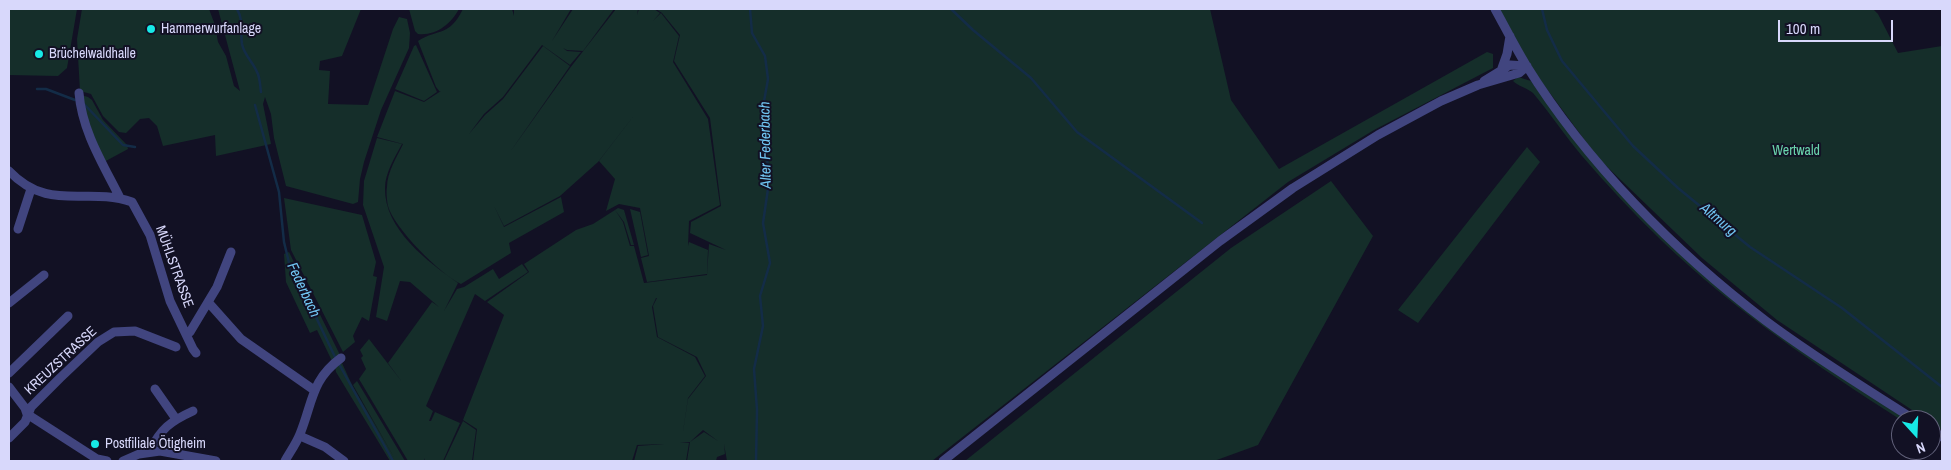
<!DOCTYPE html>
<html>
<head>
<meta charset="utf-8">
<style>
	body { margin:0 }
	#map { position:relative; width:1951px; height:470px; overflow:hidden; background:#121124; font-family:"Archivo Narrow",sans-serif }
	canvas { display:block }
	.frame { position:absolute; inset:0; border:10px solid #d8d8fb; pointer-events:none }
	.north { position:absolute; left:1891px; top:410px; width:50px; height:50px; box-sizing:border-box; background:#121124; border:1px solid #61617a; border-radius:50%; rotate:160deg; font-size:14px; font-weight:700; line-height:20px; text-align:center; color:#d8d8fb }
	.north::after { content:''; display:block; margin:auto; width:18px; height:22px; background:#17e9e6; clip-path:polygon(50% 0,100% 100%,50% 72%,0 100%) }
	.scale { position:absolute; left:1778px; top:20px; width:115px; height:22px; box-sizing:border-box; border:2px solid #d8d8fb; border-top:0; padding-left:6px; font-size:15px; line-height:18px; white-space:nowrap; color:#d8d8fb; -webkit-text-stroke:4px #121124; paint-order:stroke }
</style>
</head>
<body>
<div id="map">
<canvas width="1951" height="470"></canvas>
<div class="frame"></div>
<div class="north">N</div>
<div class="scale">100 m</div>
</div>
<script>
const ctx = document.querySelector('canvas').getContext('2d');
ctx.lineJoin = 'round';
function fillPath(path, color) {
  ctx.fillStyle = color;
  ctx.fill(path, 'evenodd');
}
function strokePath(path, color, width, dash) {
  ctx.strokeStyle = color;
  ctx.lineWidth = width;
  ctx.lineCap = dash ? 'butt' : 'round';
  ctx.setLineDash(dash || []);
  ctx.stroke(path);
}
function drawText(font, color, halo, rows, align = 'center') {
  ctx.font = font + ' "Archivo Narrow",sans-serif';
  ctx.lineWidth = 4;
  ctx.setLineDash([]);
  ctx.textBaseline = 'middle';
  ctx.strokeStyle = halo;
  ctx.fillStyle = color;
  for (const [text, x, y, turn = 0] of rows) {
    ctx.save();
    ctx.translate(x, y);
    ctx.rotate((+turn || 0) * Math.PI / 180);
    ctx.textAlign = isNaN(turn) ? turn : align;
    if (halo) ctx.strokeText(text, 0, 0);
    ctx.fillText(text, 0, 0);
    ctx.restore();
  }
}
const green = new Path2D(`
	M9,9H77L67,68L58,76L9,75Z
	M82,9H209L215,25L218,42L226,56L234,86L240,91L218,9H361L342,56L320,61L319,70L330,71L328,104L368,105L393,29L399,17L407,19L410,33L409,48L381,110L364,162L360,179L358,202L353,204L286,186L274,138L271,114L265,97L263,104L271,144L216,156L215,135L163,146L157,126L149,118L140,119L126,133L119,132L103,116L91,94L80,91L77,39Z
	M409,9H459C451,24 436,36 418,34L415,31Z
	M463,9H512L514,16V9H571L552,41L573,9H614L583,51L567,50L563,48L567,51L581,52L570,65L542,45L503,97L484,114L469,134L485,115L503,99L543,46L570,66L510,152L570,68L616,9H638L637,15L639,9H654L660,13L653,21L661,13L679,36L673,62L708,119L720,205L689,221L688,246L689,242L708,250L707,274L647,282L641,258L649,256L640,208L619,204L606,211L615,179L599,161L639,109L598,162L560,196L504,226L494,206L504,227L561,197L564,212L509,243L511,253L461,284C440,274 394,228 388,206C387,201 386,192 387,187C387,172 397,157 403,144L377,137L395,91L424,102L441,91L440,92L436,87L418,41C439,28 449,37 463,9Z
	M656,9H1210L1231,100L1279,169L1487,52L1493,54V68L1374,130L1288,182L932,461H727L724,444L725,454L717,457L716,461H687L690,442L704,432L718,441L703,430L690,442L680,443H689L686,461H634L638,446L664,444L637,445L632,461H473L477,429L463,420L504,315L487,302L529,272L524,264L576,230L593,224L615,210L623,222L630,246H634L644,283L707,275L709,244L726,250L690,233L691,222L721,206L710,118L674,61L680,35L662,13ZM656,298H657L653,306L658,337L697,357L706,376L688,399L682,438L688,398L705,376L695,357L657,337L652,307Z
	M1498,9H1873L1878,14L1898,53L1942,46V430L1931,423V420H1927L1777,320L1702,258L1598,158L1527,62Z
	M416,45L437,92L424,101L395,89L414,46Z
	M1518,77L1531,81L1577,143L1700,270L1911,420H1901C1817,366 1735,311 1662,241C1634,214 1607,185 1582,156C1565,136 1550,113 1533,93C1527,88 1518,86 1513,81Z
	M81,95L88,97L92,100L103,120L127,145L128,149L104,162L93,142Z
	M377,138L402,144C395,157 385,173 385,188C384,229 428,262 458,283L444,311L457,289L464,287L493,269L499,279L522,264L528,272L485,301L475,294L426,406L433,411L429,421H431L435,412L460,423L443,461H425L424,458V461H408L359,379L366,369L361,358L363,356L360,350L369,339L402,382L388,363L432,302L439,307L410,282L400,281L387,321L376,317L384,267L363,205L364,181Z
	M1527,147L1540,162L1418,323L1398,310Z
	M1331,181L1373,236L1258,445L1214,461H965L1231,248Z
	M284,198L362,215L376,262L373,276L377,277L369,321L362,317L353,336L355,342L343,352L291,250Z
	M618,208L624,210L634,245H631L624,222L615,210Z
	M630,209L640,212L648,255L641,257Z
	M289,252L340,355L332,361L317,330L310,333L286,282L284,254Z
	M342,363L352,385L395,459L353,385L357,381L405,461H390L336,372L335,367Z
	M463,421L476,430L472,461H444Z`);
const stream = new Path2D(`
	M237,9C244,21 240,31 242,44C244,55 253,62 257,72C260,77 260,86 261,92
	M750,9L752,33L765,56L768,79L763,107L769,182L763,223L770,263L760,296L763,326L754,369L757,410L756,461
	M951,9L973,30L1031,78L1077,132L1202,223
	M1542,9L1547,30L1562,61L1633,146L1678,188L1750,247L1842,308L1942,387
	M37,89H46L75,100
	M84,104L123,145L135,147
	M255,105L279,192L284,242L291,271L304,292L336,359
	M339,364L393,461`);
const minor = new Path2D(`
	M1495,9C1505,27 1515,47 1526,65C1587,163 1675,252 1766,321C1814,357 1865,388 1915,420
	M1502,68L1507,54L1510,36
	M1484,81L1510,65L1527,66
	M79,93C82,131 103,164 120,198
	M9,171C49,213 86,186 132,202L150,235L170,301L193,349L196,353
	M18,229L31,189
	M208,302L217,287L231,252
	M9,303L44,275
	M186,334L190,332L208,302L241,339L314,390
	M9,373L68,316
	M9,387L25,408L27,414
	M155,389L176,419
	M27,414L97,459L107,461
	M1931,430L1942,437
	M300,436L325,447L344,461
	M9,438L25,422L31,407L60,378L98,342L114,332L135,331L176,347
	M150,451C160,429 171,421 193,411
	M123,461L139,454L160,451L216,461
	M285,461C290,452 296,444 300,434C313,402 311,380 341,358
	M943,461L1220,241L1293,188L1378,135L1441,101L1478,85L1519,73L1527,66`);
const markers = [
	[151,29,5,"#17e9e6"],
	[39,54,5,"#17e9e6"],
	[95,444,5,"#17e9e6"]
];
const poiNames = [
	["Hammerwurfanlage",161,29],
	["Brüchelwaldhalle",49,54],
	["Postfiliale Ötigheim",105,444]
];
const parkNames = [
	["Wertwald",1796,151]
];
const streetNames = [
	["MÜHLSTRASSE",174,267,70],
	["KREUZSTRASSE",61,361,-43]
];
const waterNames = [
	["Alter Federbach",766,145,-91],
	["Altmurg",1718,220,41],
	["Federbach",303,290,65]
];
fillPath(green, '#152e2a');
strokePath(stream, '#132c47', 2.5);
strokePath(minor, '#41457f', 9);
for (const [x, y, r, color] of markers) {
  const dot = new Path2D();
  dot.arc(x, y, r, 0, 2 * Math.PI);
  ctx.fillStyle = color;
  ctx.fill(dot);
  strokePath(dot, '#121124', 2);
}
drawText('14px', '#d8d8fb', '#121124', poiNames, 'left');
drawText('14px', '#6bd5ae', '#121124', parkNames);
drawText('14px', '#d8d8fb', '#121124', streetNames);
drawText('italic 15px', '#70c4f1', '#121124', waterNames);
</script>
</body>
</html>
